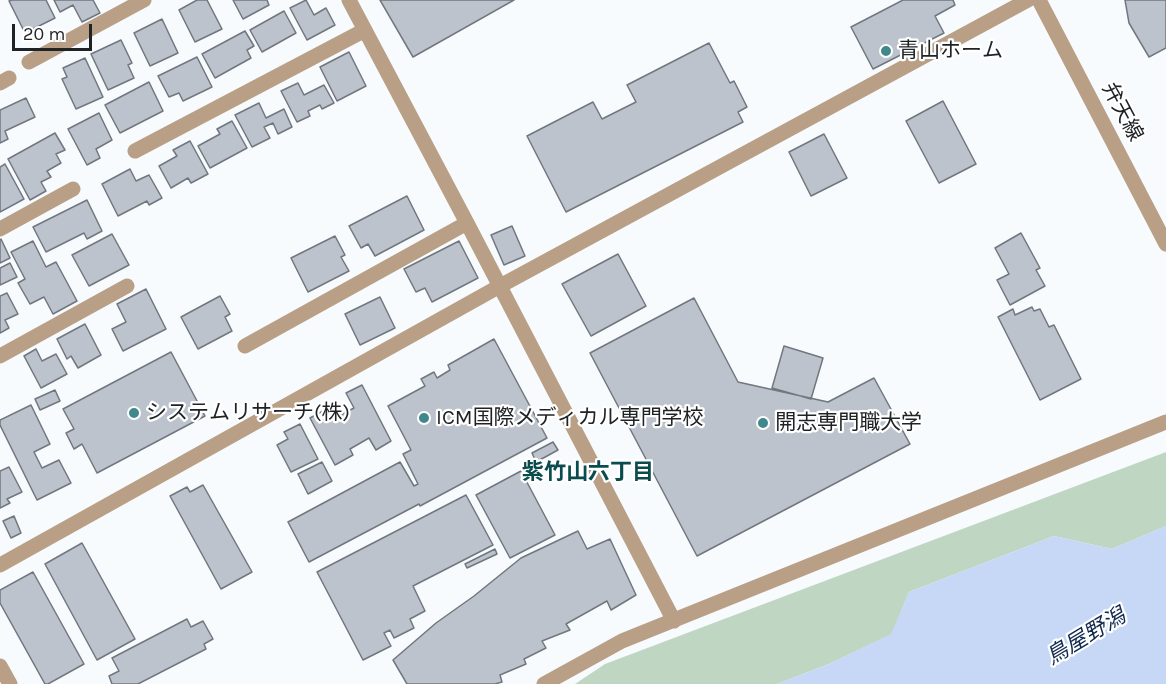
<!DOCTYPE html>
<html>
<head>
<meta charset="utf-8">
<style>
	body { margin:0 }
	#map { position:relative; width:1166px; height:684px; overflow:hidden; background:#f8fbfe; font-family:Karla,sans-serif }
	canvas { display:block }
	.scale { position:absolute; left:12px; top:24px; width:80px; height:27px; box-sizing:border-box; border:3px solid #202326; border-top:0; padding-left:8px; font-size:18px; line-height:21px; white-space:nowrap; color:#202326; -webkit-text-stroke:4px #fff; paint-order:stroke }
</style>
</head>
<body>
<div id="map">
<canvas width="1166" height="684"></canvas>
<div class="scale">20 m</div>
</div>
<script>
const ctx = document.querySelector('canvas').getContext('2d');
ctx.lineJoin = 'round';
function fillPath(path, color) {
  ctx.fillStyle = color;
  ctx.fill(path, 'evenodd');
}
function strokePath(path, color, width, dash) {
  ctx.strokeStyle = color;
  ctx.lineWidth = width;
  ctx.lineCap = dash ? 'butt' : 'round';
  ctx.setLineDash(dash || []);
  ctx.stroke(path);
}
function drawText(font, color, halo, rows, align = 'center') {
  ctx.font = font + ' Karla,"Noto Sans JP",sans-serif';
  ctx.lineWidth = 4.5;
  ctx.setLineDash([]);
  ctx.textBaseline = 'middle';
  ctx.strokeStyle = halo;
  ctx.fillStyle = color;
  for (const [text, x, y, turn = 0] of rows) {
    ctx.save();
    ctx.translate(x, y);
    ctx.rotate((+turn || 0) * Math.PI / 180);
    ctx.textAlign = isNaN(turn) ? turn : align;
    if (halo) ctx.strokeText(text, 0, 0);
    ctx.fillText(text, 0, 0);
    ctx.restore();
  }
}
const green = new Path2D(`
	M1166,452V526L1112,549L1054,536L909,592L892,634L829,664L777,684H575L605,664Z`);
const water = new Path2D(`
	M1166,526V684H777L829,664L891,634L909,592L1054,536L1112,549Z`);
const building = new Path2D(`
	M12,0H46L55,18L25,33L9,1Z
	M54,0H93L100,13L82,22L73,5L60,12Z
	M197,0H207L222,29L195,42L179,10Z
	M233,0H267L269,5L243,19Z
	M306,0L314,15L326,8L335,25L307,40L290,8Z
	M380,0H514L413,57Z
	M903,0H953L955,5L935,16L944,33L873,69L851,27Z
	M1125,0H1166V48L1149,57L1129,23Z
	M284,11L296,33L262,52L250,30Z
	M162,19L178,53L150,66L134,33Z
	M245,31L254,46L247,50L251,58L215,78L202,54Z
	M121,40L132,63L128,65L134,78L108,90L91,54Z
	M709,43L730,83L734,81L747,107L738,112L743,122L566,212L527,136L593,102L602,119L636,102L627,85Z
	M349,52L366,86L337,101L320,67Z
	M197,57L212,87L183,101L179,93L169,97L158,76Z
	M85,58L103,97L76,109L62,79L67,77L63,68Z
	M149,82L163,111L120,133L105,105Z
	M298,83L304,95L324,85L334,103L322,109L320,105L308,111L310,116L297,122L281,91Z
	M26,98L35,117L5,131L8,139L0,143V110Z
	M943,101L976,164L939,183L906,121Z
	M259,103L266,118L284,109L292,127L278,134L273,123L264,127L270,138L252,147L235,115Z
	M99,113L112,140L96,149L100,158L87,165L68,129Z
	M232,121L247,148L210,168L198,146L220,134L217,129Z
	M55,133L65,150L56,154L61,163L47,171L51,177L41,182L46,191L30,200L8,159Z
	M824,134L847,178L811,196L789,152Z
	M190,141L208,174L191,183L188,178L171,188L159,166L177,156L173,150Z
	M5,164L24,199L0,212V167Z
	M130,169L136,181L149,175L162,198L149,205L147,201L118,216L102,184Z
	M407,196L424,230L375,256L368,244L361,248L349,226Z
	M87,200L102,231L87,239L84,233L46,252L33,227Z
	M512,226L525,256L504,265L491,235Z
	M1021,233L1040,268L1036,270L1045,286L1010,305L997,280L1009,274L995,248Z
	M112,234L129,265L89,286L72,255Z
	M335,236L345,255L341,257L349,271L308,292L291,258Z
	M1,239L10,258L0,263V240Z
	M33,241L46,267L56,262L77,301L53,314L44,297L30,304L18,283L25,279L11,252Z
	M459,241L478,278L432,302L425,288L416,292L404,269Z
	M618,254L646,306L591,336L562,284Z
	M10,263L17,277L0,285V268Z
	M146,289L166,329L123,351L112,329L126,322L117,304Z
	M7,293L18,314L5,320L9,328L0,333V296Z
	M220,296L230,314L225,317L232,331L198,349L181,317Z
	M380,297L395,328L360,345L345,314Z
	M694,298L738,382L828,402L874,378L910,444L697,556L590,353Z
	M1032,307L1034,311L1040,309L1049,327L1054,325L1081,379L1040,400L998,317L1013,309L1015,315Z
	M85,324L101,355L78,368L71,356L67,359L57,339Z
	M494,339L547,438L420,506L419,504L309,562L288,522L400,462L414,486L418,484L403,454L411,450L388,406L425,386L421,379L434,372L437,378L450,370L448,365Z
	M784,346L823,358L811,399L772,388Z
	M36,349L42,361L56,354L67,374L41,388L24,356Z
	M171,352L205,416L97,473L82,444L74,449L66,433L74,429L63,409Z
	M362,385L391,441L376,450L369,438L350,449L353,455L335,465L310,418L323,411L329,421L354,408L346,393Z
	M55,390L60,401L40,410L35,399Z
	M31,405L50,444L34,452L42,468L59,460L71,483L37,500L0,425V420Z
	M300,424L318,459L291,472L277,445L288,439L284,432Z
	M553,442L558,450L536,462L532,453Z
	M322,462L332,481L308,494L298,474Z
	M9,467L22,492L7,499L10,503L0,508V471Z
	M521,471L555,535L510,558L476,495Z
	M203,485L252,572L221,589L170,496L187,487L190,492Z
	M466,495L493,545L413,586L425,611L410,619L414,628L394,638L390,630L384,633L391,646L363,660L317,572Z
	M14,516L21,533L11,538L3,521Z
	M578,531L587,549L610,539L636,595L611,610L607,601L566,624L570,630L542,641L546,648L524,659L526,664L500,675L502,682L495,684H407L393,660L436,623L474,596L521,558Z
	M82,543L135,639L97,660L45,564Z
	M495,549L497,554L467,568L465,564Z
	M33,572L84,664L48,684H45L0,603V590Z
	M187,619L191,627L203,621L213,639L204,644L206,649L138,684H112L109,676L119,671L112,658Z`);
const minor = new Path2D(`
	M349,0L467,223L674,621
	M1039,0L1166,244
	M29,62L144,0
	M0,83L9,78
	M135,151L365,30
	M0,229L73,189
	M245,346L467,223
	M0,356L127,286
	M0,565L500,286L1028,0
	M0,666L10,684
	M544,684L622,641L1166,422`);
const markers = [
	[886,51,6,"#40888c"],
	[134,413,6,"#40888c"],
	[424,418,6,"#40888c"],
	[763,423,6,"#40888c"]
];
const poiNames = [
	["青山ホーム",898,51],
	["システムリサーチ(株)",146,413],
	["ICM国際メディカル専門学校",436,418],
	["開志専門職大学",775,423]
];
const streetNames = [
	["弁天線",1122,112,62]
];
const neighbourhoodNames = [
	["紫竹山六丁目",588,473]
];
const waterNames = [
	["鳥屋野潟",1086,637,-31]
];
fillPath(green, '#bfd6c3');
fillPath(water, '#c6d8f5');
fillPath(building, '#bcc3cc');
strokePath(building, '#71777f', 1.5);
strokePath(minor, '#b99f86', 15);
for (const [x, y, r, color] of markers) {
  const dot = new Path2D();
  dot.arc(x, y, r, 0, 2 * Math.PI);
  ctx.fillStyle = color;
  ctx.fill(dot);
  strokePath(dot, '#fff', 2);
}
drawText('21px', '#202326', '#fff', poiNames, 'left');
drawText('21px', '#202326', '#fff', streetNames);
drawText('bold 22px', '#0a4b4e', '#fff', neighbourhoodNames);
drawText('italic 22px', '#122a4f', '#fff', waterNames);
</script>
</body>
</html>
